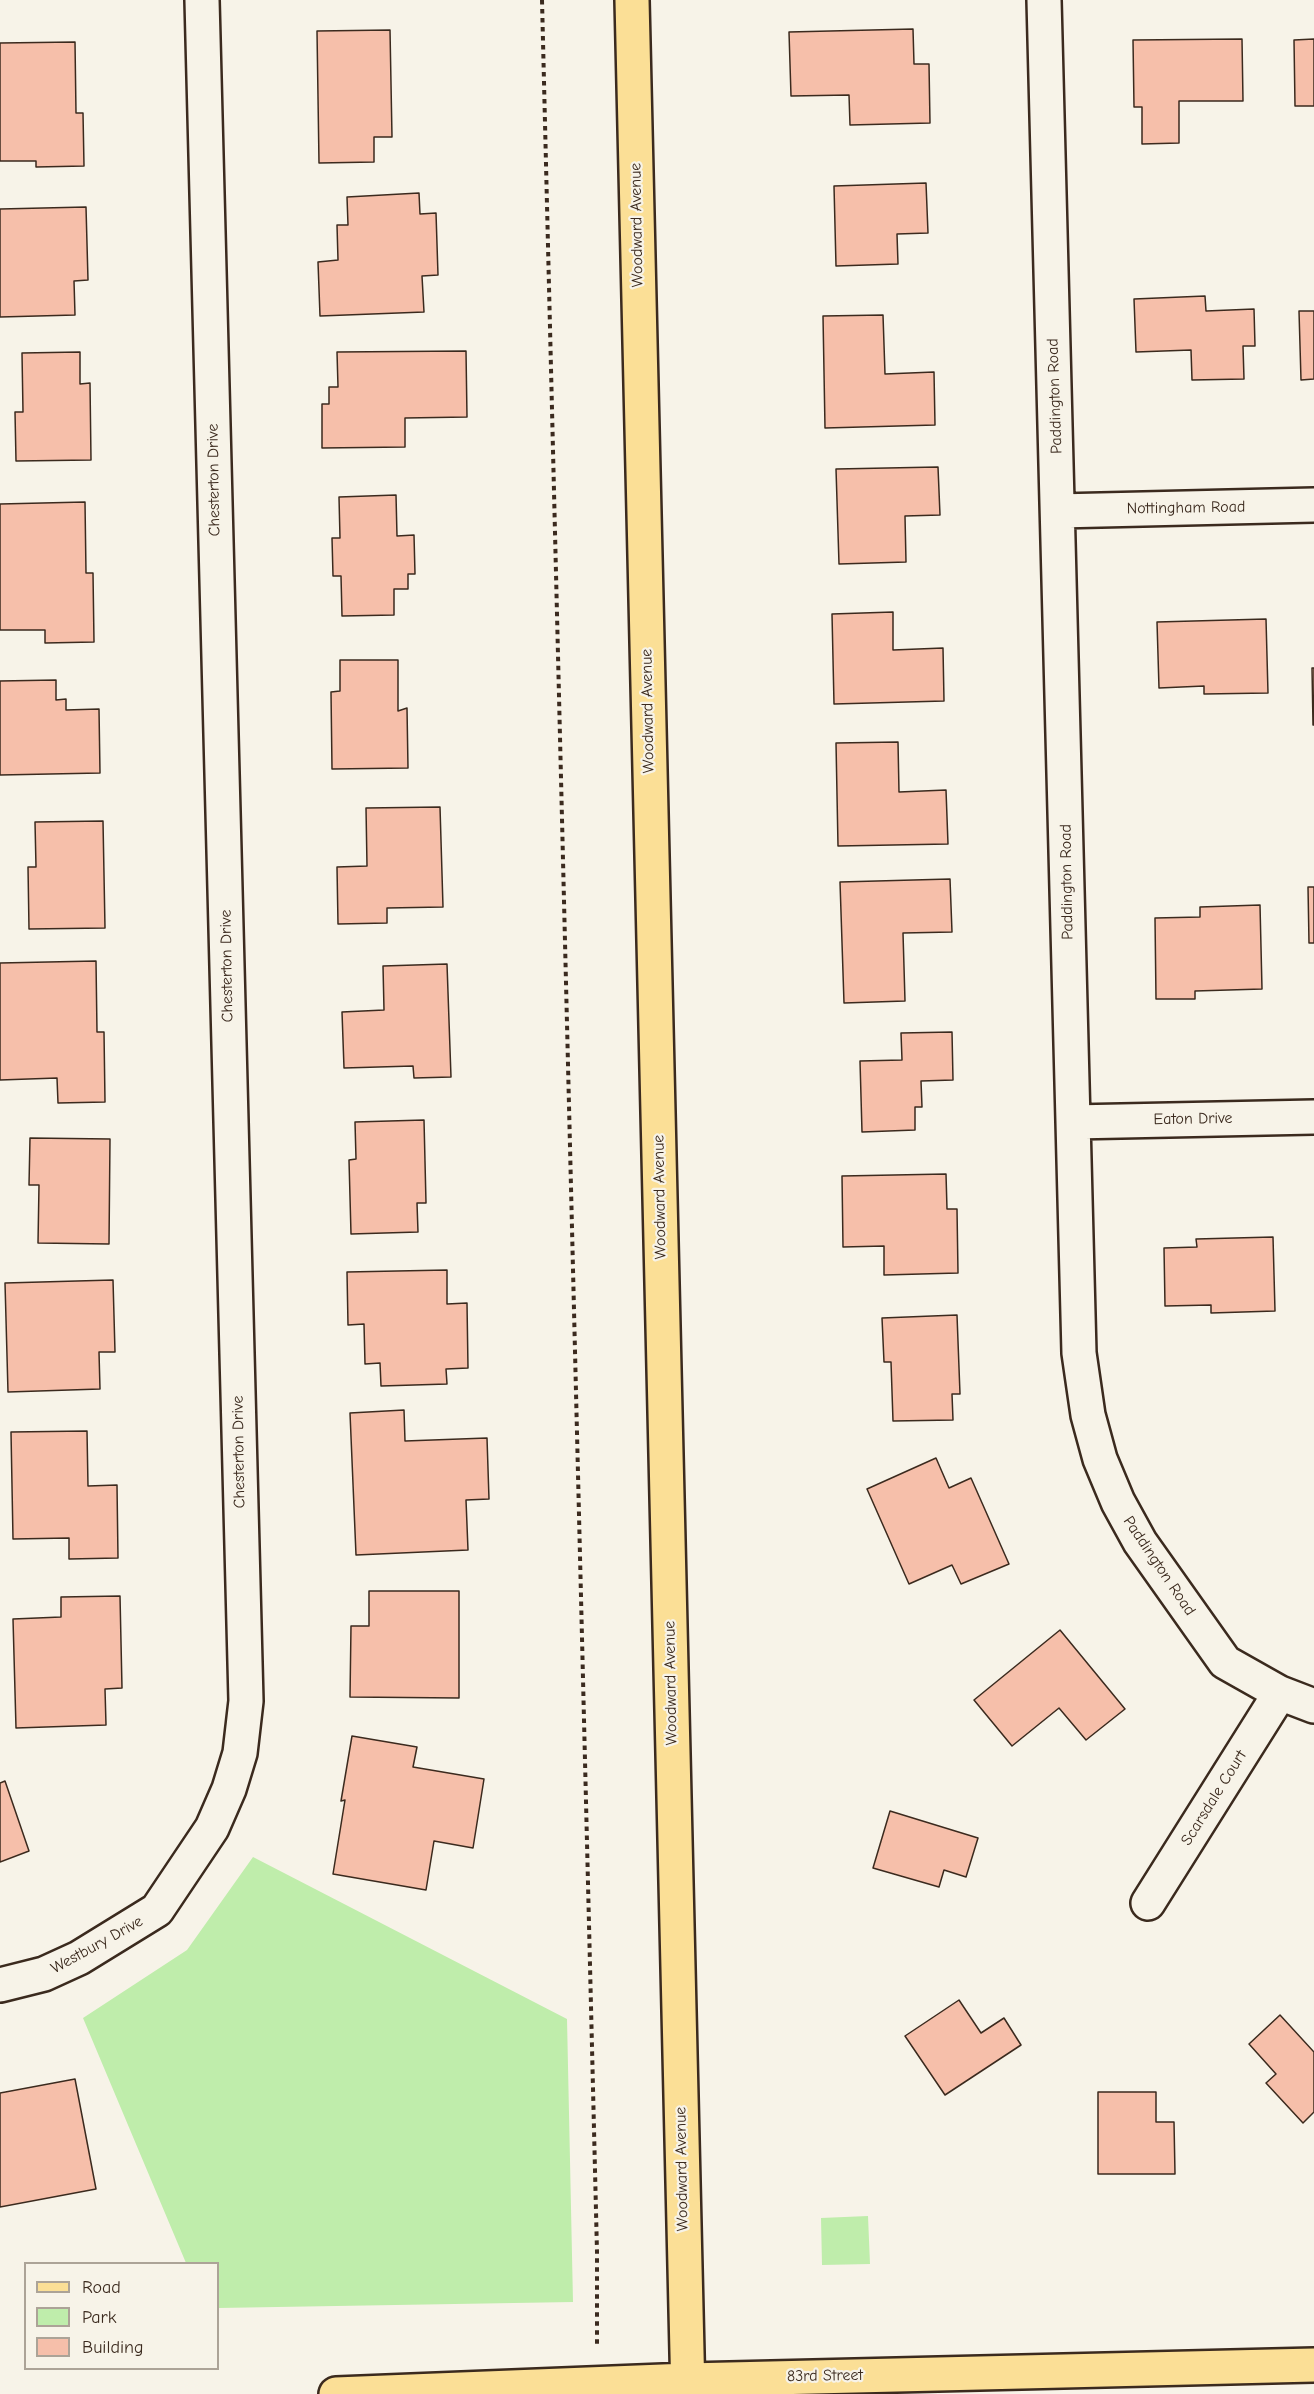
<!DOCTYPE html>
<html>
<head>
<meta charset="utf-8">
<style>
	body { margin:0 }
	#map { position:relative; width:1314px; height:2394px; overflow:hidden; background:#f7f3e8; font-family:"Comic Neue",sans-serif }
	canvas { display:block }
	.legend { position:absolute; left:24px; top:2262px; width:195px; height:108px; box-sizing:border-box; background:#f7f3e8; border:2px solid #aca397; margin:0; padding:8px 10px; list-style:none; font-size:18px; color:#3b2a1e }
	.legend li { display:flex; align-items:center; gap:12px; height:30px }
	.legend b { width:30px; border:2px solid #aca397 }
</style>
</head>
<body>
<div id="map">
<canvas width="1314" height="2394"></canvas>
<ul class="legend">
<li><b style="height:8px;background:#fbdf96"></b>Road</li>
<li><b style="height:16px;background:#bfedab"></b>Park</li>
<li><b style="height:16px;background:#f6bfaa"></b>Building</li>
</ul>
</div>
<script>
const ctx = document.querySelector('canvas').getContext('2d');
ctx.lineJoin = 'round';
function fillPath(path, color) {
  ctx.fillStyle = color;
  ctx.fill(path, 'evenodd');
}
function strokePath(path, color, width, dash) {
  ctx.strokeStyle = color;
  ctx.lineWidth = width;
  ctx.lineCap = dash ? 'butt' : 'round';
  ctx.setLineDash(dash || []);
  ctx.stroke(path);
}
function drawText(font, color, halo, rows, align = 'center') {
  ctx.font = font + ' "Comic Neue",sans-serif';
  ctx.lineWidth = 4.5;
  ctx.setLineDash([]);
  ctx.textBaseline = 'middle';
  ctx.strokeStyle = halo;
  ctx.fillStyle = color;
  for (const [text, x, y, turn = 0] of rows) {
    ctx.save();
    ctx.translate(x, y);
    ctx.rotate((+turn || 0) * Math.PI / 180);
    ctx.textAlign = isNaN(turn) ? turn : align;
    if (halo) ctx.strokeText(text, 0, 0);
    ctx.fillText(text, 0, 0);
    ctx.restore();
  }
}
const green = new Path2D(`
	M253,1857L567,2019L573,2302L218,2308V2264L186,2263L83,2018L187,1950Z
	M868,2216L870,2264L822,2265L821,2218Z`);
const building = new Path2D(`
	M913,29L914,64H929L930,123L850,125L849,95L791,96L789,32Z
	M390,30L392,137H374V162L319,163L317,31Z
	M1242,39L1243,101H1179V143L1142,144V107H1134L1133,40Z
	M1314,39V106H1295L1294,40Z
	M75,42L76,113H83L84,166L36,167V161H0V43Z
	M926,183L928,233L897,234L898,264L836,266L834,186Z
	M419,193L420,214L436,213L438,275L422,276L424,312L320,316L318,262L338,260L337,225H348L347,197Z
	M86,207L88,280L74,281L75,315L0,317V209Z
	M1205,296L1206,311L1254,309L1255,346H1243L1244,379L1192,380L1191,350L1136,352L1134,299Z
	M1299,311H1314V379L1301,380Z
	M883,315L885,374L934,372L935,425L825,428L823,316Z
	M466,351L467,417L405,418V447L322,448V404H329V387H338L337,352Z
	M80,352V384L90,383L91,460L16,461L15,412H23L22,353Z
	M938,467L940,515L905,516L906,562L839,564L836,469Z
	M396,495L397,536L414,535L415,574H408V589H394V615L342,616L341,576H333L332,538H340L339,497Z
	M85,502L86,573H93L94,642L45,643V630H0V504Z
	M893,612V650L943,648L944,701L834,704L832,614Z
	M1266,619L1268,693L1204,694V686L1159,688L1157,622Z
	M340,660H398V711L407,708L408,768L332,769L331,692L340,691Z
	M1312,668H1314V725H1313Z
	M56,680V700L66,699V710L99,709L100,773L0,775V681Z
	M898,742L899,792L946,790L948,844L838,846L836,743Z
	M440,807L443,907L387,908V923L338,924L337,867L367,866L366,808Z
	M103,821L105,928L29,929L28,867H36L35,822Z
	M950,879L952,932L903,933L905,1001L844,1003L840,882Z
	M1308,887H1314V943H1309Z
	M1260,905L1262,989L1195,991V999H1156L1155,918L1200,917V907Z
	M96,961L97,1032H104L105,1102L58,1103L57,1078L0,1080V963Z
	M447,964L451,1077L414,1078L413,1066L344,1068L342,1012L384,1010L383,966Z
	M952,1032L953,1080L921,1081L922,1107H915V1130L862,1132L860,1061L902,1060L901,1033Z
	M424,1120L426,1203H417L418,1232L351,1234L349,1160L356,1159L355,1122Z
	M30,1138L110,1139L109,1244L38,1243L39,1185H29Z
	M946,1174L947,1209H957L958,1273L884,1275V1246L843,1247L842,1176Z
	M1273,1237L1275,1311L1211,1313V1305L1165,1306L1164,1248L1197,1247L1196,1239Z
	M447,1270V1304L467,1303L468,1368L446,1369L447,1384L381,1386L380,1363L365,1364L364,1324L348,1325L347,1272Z
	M113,1280L115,1352H99L100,1389L8,1392L5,1283Z
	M957,1315L960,1394H952L953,1420L893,1421L891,1362H884L882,1318Z
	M404,1410L405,1441L487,1438L489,1499L466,1500L468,1550L356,1555L350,1413Z
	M87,1431L88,1486L117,1485L118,1558L69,1559V1538L13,1539L11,1432Z
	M936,1458L949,1488L971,1478L1009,1564L961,1584L952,1565L909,1584L867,1489Z
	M369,1591H459V1698L350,1697L351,1626H369Z
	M120,1596L122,1688L105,1689L106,1725L16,1728L13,1619L61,1617V1597Z
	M1060,1630L1125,1709L1086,1740L1059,1708L1012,1746L974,1700Z
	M352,1736L417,1747L413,1767L484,1779L473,1848L434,1841L426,1890L333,1874L345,1800L341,1801Z
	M5,1781L29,1851L0,1862V1783Z
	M890,1811L978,1838L966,1877L944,1870L939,1887L873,1868Z
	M959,2000L981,2033L1004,2018L1021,2045L945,2095L905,2036Z
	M1280,2015L1314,2052V2112L1303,2123L1266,2083L1276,2074L1249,2044Z
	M75,2079L96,2189L0,2207V2093Z
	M1098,2092H1156V2122H1174L1175,2174H1098Z`);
const path = new Path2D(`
	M542,0L597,2252V2345`);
const minor = new Path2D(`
	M1044,0L1079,1353L1088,1415L1100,1459L1118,1502L1140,1542L1225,1662L1280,1693L1314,1706
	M1058,511L1314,505
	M1073,1122L1314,1117
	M1148,1903L1280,1693
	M0,1985L44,1974L79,1958L157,1910L212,1828L229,1789L240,1753L246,1701L202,0`);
const major = new Path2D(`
	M632,0L688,2394
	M336,2394L688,2380L1314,2365`);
const streetNames = [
	["Woodward Avenue",637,225,-91],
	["Paddington Road",1055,396,-92],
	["Chesterton Drive",214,480,-91],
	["Nottingham Road",1186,508,-1],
	["Woodward Avenue",648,711,-91],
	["Paddington Road",1067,882,-91],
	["Chesterton Drive",227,966,-91],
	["Eaton Drive",1193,1119,-1],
	["Woodward Avenue",660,1197,-91],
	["Chesterton Drive",239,1452,-91],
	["Paddington Road",1159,1566,56],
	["Woodward Avenue",671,1683,-91],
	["Scarsdale Court",1214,1798,-58],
	["Westbury Drive",97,1945,-29],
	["Woodward Avenue",682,2169,-91],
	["83rd Street",825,2376,-1]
];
fillPath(green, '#bfedab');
fillPath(building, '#f6bfaa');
strokePath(building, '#3b2a1e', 1.5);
strokePath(minor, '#3b2a1e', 38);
strokePath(major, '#3b2a1e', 38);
strokePath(path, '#3b2a1e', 4, [4.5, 4.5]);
strokePath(minor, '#f7f3e8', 33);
strokePath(major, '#fbdf96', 33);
drawText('16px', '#3b2a1e', '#f7f3e8', streetNames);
</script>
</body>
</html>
